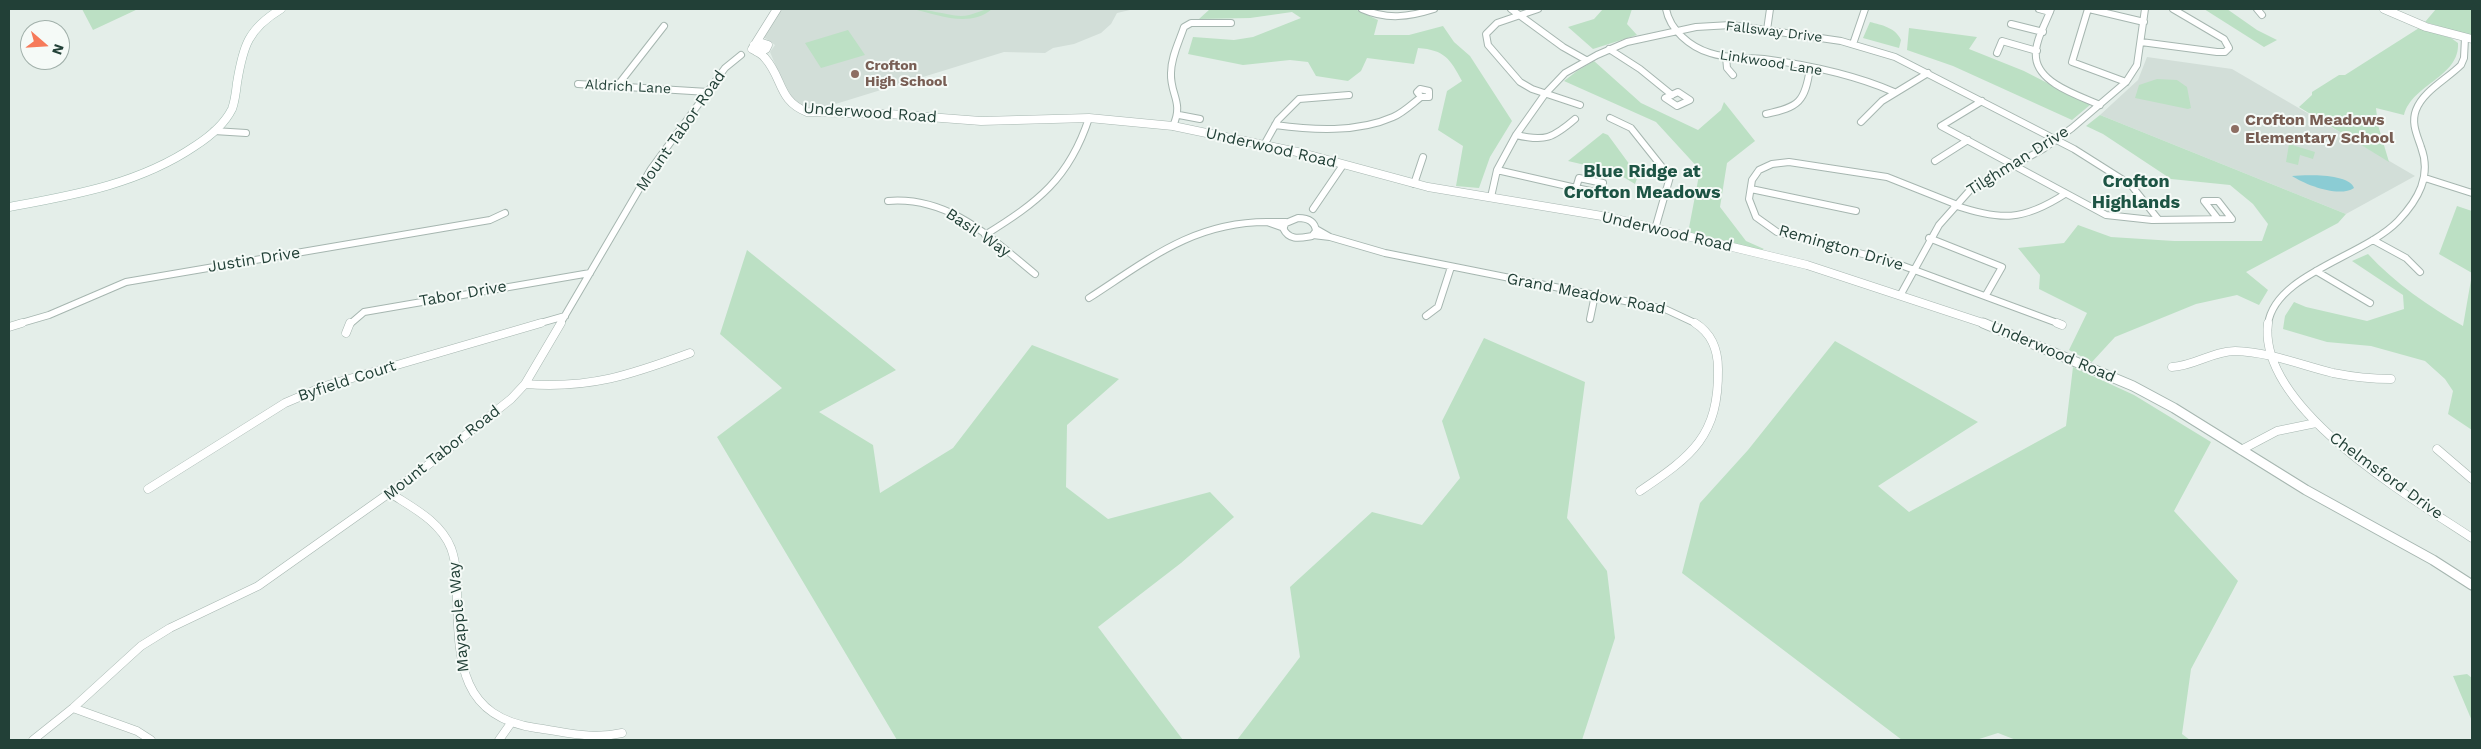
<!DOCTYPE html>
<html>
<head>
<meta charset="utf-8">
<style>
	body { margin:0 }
	#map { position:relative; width:2481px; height:749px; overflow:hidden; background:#e4eee9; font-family:"Work Sans",sans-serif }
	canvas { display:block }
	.frame { position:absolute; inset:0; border:10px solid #224037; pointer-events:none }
	.north { position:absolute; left:20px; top:20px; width:50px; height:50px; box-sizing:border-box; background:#f5faf7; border:1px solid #a1b0aa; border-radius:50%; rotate:109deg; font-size:14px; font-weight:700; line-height:20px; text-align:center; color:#224037 }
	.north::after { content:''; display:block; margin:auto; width:18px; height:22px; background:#f67a5a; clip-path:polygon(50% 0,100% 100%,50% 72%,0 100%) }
</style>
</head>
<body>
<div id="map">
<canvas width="2481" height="749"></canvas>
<div class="frame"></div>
<div class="north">N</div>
</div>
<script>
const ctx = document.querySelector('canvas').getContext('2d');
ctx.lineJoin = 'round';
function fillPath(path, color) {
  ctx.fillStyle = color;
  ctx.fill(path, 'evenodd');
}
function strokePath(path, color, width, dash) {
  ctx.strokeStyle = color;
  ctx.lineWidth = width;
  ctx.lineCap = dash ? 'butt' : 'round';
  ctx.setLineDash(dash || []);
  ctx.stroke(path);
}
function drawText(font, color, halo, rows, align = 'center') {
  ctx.font = font + ' "Work Sans",sans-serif';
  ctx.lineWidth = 4;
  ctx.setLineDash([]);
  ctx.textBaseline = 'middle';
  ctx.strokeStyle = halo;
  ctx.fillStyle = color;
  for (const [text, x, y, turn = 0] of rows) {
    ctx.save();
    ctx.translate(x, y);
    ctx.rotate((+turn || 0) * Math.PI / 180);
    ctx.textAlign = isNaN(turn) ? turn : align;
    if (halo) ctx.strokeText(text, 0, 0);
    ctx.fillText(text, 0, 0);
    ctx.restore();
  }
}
const built = new Path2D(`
	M781,9H1134L1117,13L1111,24L1101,33L1074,44L1053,48L1045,53L1004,52L816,110L804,108L788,95L770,52L775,45L762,36Z
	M2147,57L2232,69L2415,176L2346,214L2100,115L2138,80Z`);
const green = new Path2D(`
	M82,9H138L93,30Z
	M913,9C929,9 945,15 961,16C973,16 981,9 992,9C970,28 938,15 913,9Z
	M1210,9H1355L1378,20L1374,35H1409L1443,26L1454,42L1470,56L1512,121L1490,157L1479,188L1456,186L1463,146L1438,130L1447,91L1462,81C1450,59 1445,50 1418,48L1414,64L1367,58L1361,71L1348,81L1316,76L1308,62L1290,60L1243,65L1188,54L1193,37L1234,40L1253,37L1301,18L1292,12L1250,18L1199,19Z
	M1603,9H1632L1627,24L1637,35L1593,49L1568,27L1594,19Z
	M2204,9H2227L2257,30L2277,40L2264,47Z
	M2436,9H2472V36L2425,22Z
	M1870,22C1882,25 1896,28 1901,40L1899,48L1863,38Z
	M1909,28L1977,37L1969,49L2024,71L2090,105L2072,120L1953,66L1907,50Z
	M2419,28L2451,38L2458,43C2460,77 2412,84 2404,115L2376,108L2378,125L2389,162L2299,107L2312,95V92L2339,75H2345Z
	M848,30L865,55L821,68L805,43Z
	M1594,61L1641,103L1698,130L1721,110L1724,102L1755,141L1727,163L1720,207L1746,241L1764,249L1762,250L1688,233L1700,170L1656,122L1564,81L1577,71Z
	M2157,79L2177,80L2187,87L2191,108L2188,109L2135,98L2139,85Z
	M2100,115L2346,214L2338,223L2246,272L2268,290L2259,305L2237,295L2196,304L2115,337L2092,362L2069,350L2087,313L2039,289L2040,275L2018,248L2064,243L2078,225L2111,237L2174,241H2262L2268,224L2253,204L2230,185L2171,179L2103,134L2086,126Z
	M1603,133L1608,135L1638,176L1635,184L1615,172L1568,161Z
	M2289,144L2315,152L2313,159L2300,155L2298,165L2286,162Z
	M2457,206L2472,211V273L2439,254Z
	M747,250L896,370L819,412L873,445L880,493L953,448L1032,345L1119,379L1067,425L1066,487L1108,519L1210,492L1234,517L1181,563L1098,627L1183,740H897L717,437L782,388L720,334Z
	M2368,254C2396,284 2428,306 2463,326L2472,274V430L2448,414L2453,391L2445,379L2425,361L2371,346L2327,342L2283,329L2285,316L2294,302L2306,307L2367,321L2404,309L2403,295L2352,261Z
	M1484,338L1585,382L1567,518L1607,571L1615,638L1582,740H1237L1300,657L1290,587L1372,512L1422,525L1460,478L1442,421Z
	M1835,341L1978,422L1878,486L1909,512L2066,426L2073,367L2134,395L2211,442L2174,511L2238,581L2191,669L2182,734L2190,740H2016L1998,733L1976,740H1902L1682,573L1700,503L1748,450Z
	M2467,674L2472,678V721L2453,676Z`);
const water = new Path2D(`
	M2292,176C2306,175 2348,173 2354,188C2339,198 2306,185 2292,176Z`);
const minorFar1 = new Path2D(`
	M1362,9C1387,20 1409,17 1434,9
	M1511,9L1563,47L1586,60
	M1538,9L1497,23L1486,34L1488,45L1520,82L1532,89L1580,105
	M1666,9C1670,30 1690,47 1710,53C1727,59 1746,57 1764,59C1808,65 1853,74 1894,92
	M2039,9L2050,12
	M2051,9C2046,23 2034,42 2036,58C2039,84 2080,96 2100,105
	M2088,9L2072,62L2126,82
	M2089,9L2144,22
	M2257,9L2262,15
	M2011,24L2043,32
	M1767,30L1770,9
	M2141,42L2217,52H2225L2229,48L2224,39L2173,9
	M1853,44L1865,9
	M1609,49L1640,69L1672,95
	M1997,53L2002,41L2037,51
	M1726,57L1727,68L1733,75
	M578,84L708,92
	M618,85L664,26
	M1420,89L1429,91V97H1421L1417,92Z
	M1678,92L1690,100L1677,106L1665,98Z
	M1982,101L1941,126L2106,215L2152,220L2232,219L2218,201H2204L2218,219
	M1766,114C1799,107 1805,102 1810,68
	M1179,115L1200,119
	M1610,118L1631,128L1670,177L1655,229
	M1861,122L1882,101L1928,73
	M1275,125C1312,130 1357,133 1393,117C1403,113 1412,104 1421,97
	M1173,126C1184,102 1170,95 1171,73C1171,57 1179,42 1184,27L1191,23H1231
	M214,131L246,133
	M1516,135C1545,142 1553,138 1575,119
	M1264,145L1278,120L1299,99L1349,95
	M1935,161L1968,140
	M1497,170L1576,188
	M1579,178L1603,183L1600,193L1576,188Z
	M2425,178L2472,193
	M1414,184L1423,157
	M1751,189L1856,211
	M1491,197L1497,170L1516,135L1545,94L1565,73L1597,55L1627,42L1696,27L1731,25L1841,41L1895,57L2074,149L2131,185L2158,219
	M888,201C949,196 991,238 1035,274
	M1955,204L1887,177L1789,162L1772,164L1759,170L1752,180L1749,199L1756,217L1777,232L1890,261L2060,324
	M1954,205C2001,221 2023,221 2065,194
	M1313,209L1343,165
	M1298,218C1307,218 1315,221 1316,231L1312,236C1300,238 1289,241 1283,228L1286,223Z
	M1284,228L1267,222H1286
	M985,235C1038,202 1069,179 1089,118
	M1313,235L1330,237L1316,229
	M1330,237L1385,253L1665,309L1697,324
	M1929,238L2002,267L1986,295
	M2373,240L2406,258L2420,272
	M2316,271L2370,303
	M1901,294L1939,225L1971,189L2043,149L2072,128L2126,82L2137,65L2145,9
	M1089,298C1148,260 1193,222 1267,222
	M1426,316L1438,307L1451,267
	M1590,319L1595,295
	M18,324L49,315L126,282L490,220L505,213
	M350,324L364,312L590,273
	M537,324L565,316
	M560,324L651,169L725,68L741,55
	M2268,324C2275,274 2363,257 2398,221C2418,200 2432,176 2421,147C2417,135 2411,123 2416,110C2423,91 2447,79 2461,65L2464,58L2465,38`);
const minor = new Path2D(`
	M2057,323L2062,325
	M2268,323C2257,408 2412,498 2472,538
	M9,327L22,323
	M346,333L350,323
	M2172,367C2194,366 2213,351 2235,351C2269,352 2301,365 2333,373C2353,377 2371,379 2391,379
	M525,384C590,389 630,375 690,353
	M2437,449L2472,479
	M2241,450L2277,431L2316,423
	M148,489L285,403L325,386L541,323
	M1640,491C1692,456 1719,436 1718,369C1718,350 1711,333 1695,323
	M390,493C413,508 440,521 451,548C457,564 457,583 457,600C459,664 461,717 536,728C566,732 592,740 622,733
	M73,708L137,731L151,740
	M33,740L73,708L141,646L170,628L258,586L419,472L511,399L525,384L561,323
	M499,740L511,723`);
const tertiaryFar1 = new Path2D(`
	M777,9L752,49C756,51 762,54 765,58C783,78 778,101 807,112L889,114L981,121L1089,118L1173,126L1302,153L1428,187L1608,217L1807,265L1986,324
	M2384,9L2426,27L2472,39
	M754,45L762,43L768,45L766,49L757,52`);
const tertiary = new Path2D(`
	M1983,323L2133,386L2174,408L2306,490L2433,560L2472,585`);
const secondary = new Path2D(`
	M9,207C74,195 139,184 195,146C209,137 224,125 232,109C235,101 236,92 237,83C243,46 248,29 281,9`);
const markers = [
	[855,74,5,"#8d6e63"],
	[2235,129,5,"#8d6e63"]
];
const farStreetnames = [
	["Fallsway Drive",1774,32,7],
	["Linkwood Lane",1771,63,9],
	["Aldrich Lane",628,87,3]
];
const farEducationnames = [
	["Crofton",865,66],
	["High School",865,82]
];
const streetNames = [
	["Underwood Road",870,113,4],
	["Mount Tabor Road",681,131,-55],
	["Underwood Road",1271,148,13],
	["Tilghman Drive",2018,161,-32],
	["Underwood Road",1667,232,13],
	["Basil Way",978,233,34],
	["Remington Drive",1841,248,16],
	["Justin Drive",254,260,-9],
	["Tabor Drive",463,294,-10],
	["Grand Meadow Road",1586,294,11],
	["Underwood Road",2053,352,23],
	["Byfield Court",347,381,-18],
	["Mount Tabor Road",442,453,-38],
	["Chelmsford Drive",2386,476,36],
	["Mayapple Way",459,617,-95]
];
const educationNames = [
	["Crofton Meadows",2245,120],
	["Elementary School",2245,138]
];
const neighbourhoodNames = [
	["Blue Ridge at",1642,172],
	["Crofton Meadows",1642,193],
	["Crofton",2136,182],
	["Highlands",2136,203]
];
fillPath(built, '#d2ded8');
fillPath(green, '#bce0c4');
fillPath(water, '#8bccd4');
strokePath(minorFar1, '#a6b6b0', 8);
strokePath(minor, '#a6b6b0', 9);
strokePath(tertiaryFar1, '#a6b6b0', 9);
strokePath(tertiary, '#a6b6b0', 11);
strokePath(secondary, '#a2bab1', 9);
strokePath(minorFar1, '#fff', 6);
strokePath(minor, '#fff', 8);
strokePath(tertiaryFar1, '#fff', 8);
strokePath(tertiary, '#fff', 9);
strokePath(secondary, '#fff', 8);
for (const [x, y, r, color] of markers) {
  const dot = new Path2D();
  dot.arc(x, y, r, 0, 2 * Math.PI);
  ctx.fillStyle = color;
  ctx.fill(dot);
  strokePath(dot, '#f5faf7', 2);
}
drawText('14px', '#224037', '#f5faf7', farStreetnames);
drawText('bold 14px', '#785e54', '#f5faf7', farEducationnames, 'left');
drawText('16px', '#224037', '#f5faf7', streetNames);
drawText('bold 16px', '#785e54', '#f5faf7', educationNames, 'left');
drawText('bold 18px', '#1d5444', '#f5faf7', neighbourhoodNames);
</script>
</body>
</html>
